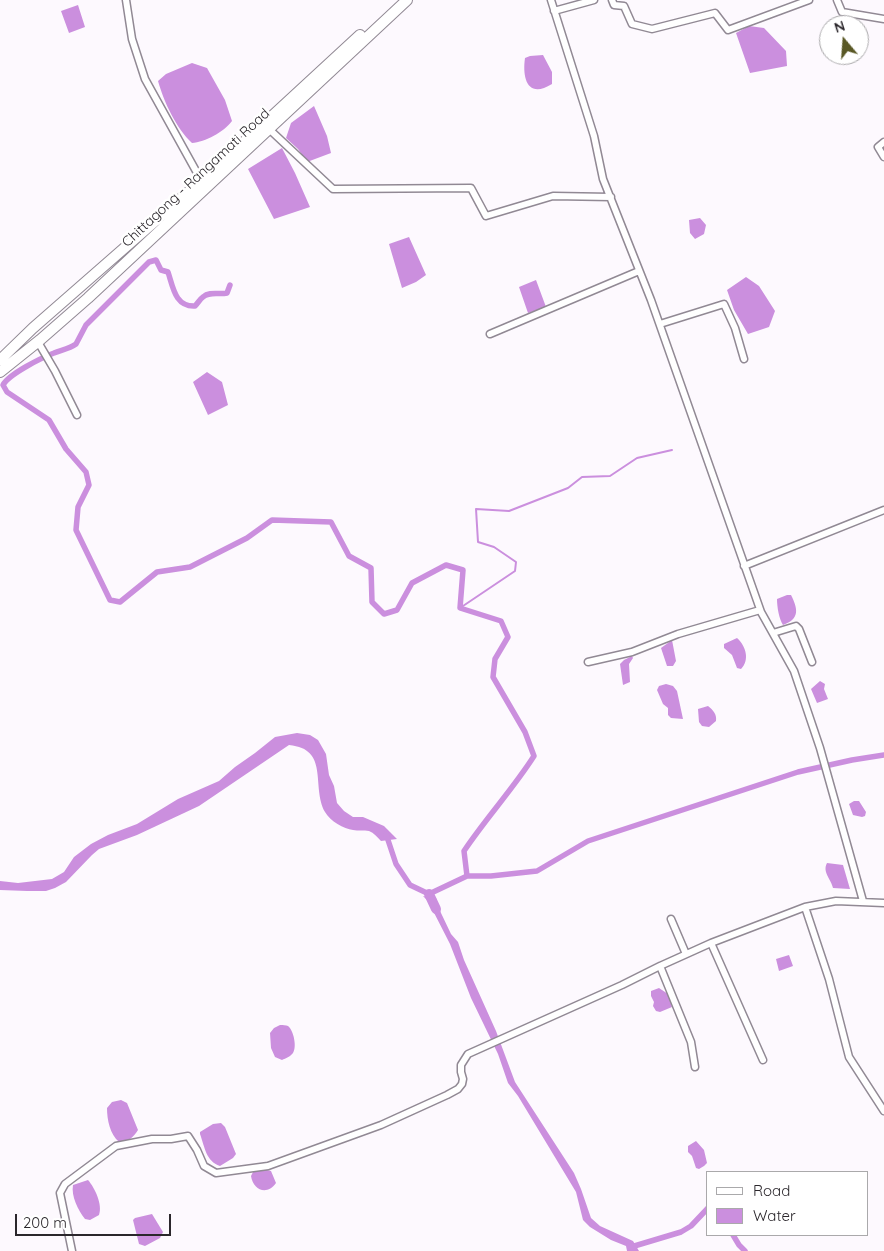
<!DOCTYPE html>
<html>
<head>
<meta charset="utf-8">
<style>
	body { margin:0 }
	#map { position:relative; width:884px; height:1251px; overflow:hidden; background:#fdf9fe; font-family:Quicksand,sans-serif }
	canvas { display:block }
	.legend { position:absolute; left:706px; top:1171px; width:162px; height:65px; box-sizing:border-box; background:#fff; border:1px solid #aaa9ab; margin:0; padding:6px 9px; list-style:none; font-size:15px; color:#2b272c }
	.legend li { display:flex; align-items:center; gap:10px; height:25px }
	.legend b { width:25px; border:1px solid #aaa9ab }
	.north { position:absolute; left:819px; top:15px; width:50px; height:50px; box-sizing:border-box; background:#fff; border:1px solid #aaa9ab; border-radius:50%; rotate:342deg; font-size:14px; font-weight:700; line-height:20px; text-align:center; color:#2b272c }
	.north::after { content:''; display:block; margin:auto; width:18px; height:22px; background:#595825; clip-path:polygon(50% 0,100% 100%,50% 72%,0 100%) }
	.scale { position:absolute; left:15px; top:1214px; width:156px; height:22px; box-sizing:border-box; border:2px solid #2b272c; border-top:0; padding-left:6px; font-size:15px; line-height:18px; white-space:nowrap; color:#2b272c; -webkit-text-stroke:4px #fff; paint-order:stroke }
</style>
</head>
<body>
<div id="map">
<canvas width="884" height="1251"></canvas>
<ul class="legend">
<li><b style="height:6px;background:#fff"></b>Road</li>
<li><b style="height:14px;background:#cb8fde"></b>Water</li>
</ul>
<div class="north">N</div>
<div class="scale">200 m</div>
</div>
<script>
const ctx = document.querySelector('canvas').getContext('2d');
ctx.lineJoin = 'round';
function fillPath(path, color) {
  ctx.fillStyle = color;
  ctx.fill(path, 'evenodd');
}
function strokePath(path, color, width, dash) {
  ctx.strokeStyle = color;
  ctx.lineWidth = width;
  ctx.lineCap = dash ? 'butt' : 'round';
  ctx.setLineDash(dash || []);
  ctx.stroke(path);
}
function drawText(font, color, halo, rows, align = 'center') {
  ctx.font = font + ' Quicksand,sans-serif';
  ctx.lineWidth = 5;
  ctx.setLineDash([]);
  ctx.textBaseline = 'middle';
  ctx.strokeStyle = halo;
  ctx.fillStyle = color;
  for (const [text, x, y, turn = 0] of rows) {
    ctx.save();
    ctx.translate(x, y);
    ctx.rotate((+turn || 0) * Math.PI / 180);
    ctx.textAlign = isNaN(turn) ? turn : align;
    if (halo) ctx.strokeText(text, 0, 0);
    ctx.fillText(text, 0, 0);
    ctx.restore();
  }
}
const water = new Path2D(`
	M78,5L85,27L69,33L61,11Z
	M749,26L764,28L786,51L787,66L750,73L736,33Z
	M543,55L552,72V84C528,99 522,79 525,58L530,56Z
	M192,63L207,68L225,100L232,121C224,132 205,142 192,143C176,128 164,102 158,81L166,74Z
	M314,106L327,136L331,153L307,162L298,149L286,138L291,123Z
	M282,148L295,173L310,207L274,219L248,169Z
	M700,218L706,225L704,234L695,239L690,233L689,220Z
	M409,237L426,275L416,282L402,288L389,244Z
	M746,277L759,286L775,311L769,327L748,334L734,310L727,290Z
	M536,280L546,307L528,313L519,287Z
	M207,372L222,382L228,405L208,415L193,382Z
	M787,595H791C798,609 800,619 783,625C779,619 777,607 777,599Z
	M737,638C746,646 750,660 741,669L737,668L732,655L724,648V644Z
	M672,640L676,661L673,666H667L661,648Z
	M632,656L633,658L629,664L630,682L623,685L620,664L624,660Z
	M820,681L825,684L824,689L828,699L817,703L811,689Z
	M666,684L673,686L677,691L683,719L671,718L668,715V708L663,704L657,690L659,686Z
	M708,706C713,710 717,714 716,721L709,727L702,726L699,722L698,709Z
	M297,733L310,735L318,740L326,754L329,775L334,786L337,803L344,811L353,817H363L384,826L397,839L381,841C377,837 374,833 369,831C364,830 358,831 353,830C344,829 330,821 325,812C311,786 330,749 289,745L199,806L137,835L99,849L92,855L66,882L55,888L46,891H27L0,890V881L18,883L52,879L64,872L74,857L91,844L108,835L137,824L178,799L219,781L235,767L255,753L275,737Z
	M854,801H859L866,812L865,816L862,817L853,815L849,804Z
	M827,863L843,865L850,889L833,888C831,879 822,872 827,863Z
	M423,896L436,898L441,913L451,934L458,942L464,960L496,1031L515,1082L574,1173L581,1189L591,1218L600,1226L633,1241L639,1251H627L626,1246L611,1240L590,1227L583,1220L576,1192L518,1096L508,1083L498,1054L471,998L450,944L428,901Z
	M789,955L793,966L779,971L776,959Z
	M659,988L668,994L672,1007L660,1012L656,1011L653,1006L654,1002L651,996V991Z
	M280,1025C283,1025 286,1025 288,1026C294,1031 297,1047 293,1053C290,1057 286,1058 282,1060L275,1057L271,1048L270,1033L274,1028Z
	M121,1100L127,1103L138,1130C133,1138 129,1141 119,1142C110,1134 107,1120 107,1108L112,1102Z
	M221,1123L225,1127L236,1154L233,1158L220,1166C206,1161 205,1148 200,1134V1132L213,1124Z
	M696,1141L704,1150L707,1163L704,1166L699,1169L696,1168L692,1156L688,1152V1146Z
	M263,1169L271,1171L276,1183C267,1196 253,1190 251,1176L253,1172Z
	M88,1180C95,1188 103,1205 99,1215L90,1220L85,1219C78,1210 71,1196 73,1185Z
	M152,1214L163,1232L160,1238L145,1246L139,1244L133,1220L135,1218Z`);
const stream = new Path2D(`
	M460,608L515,571L516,562L494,547L478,542L476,509L509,511L568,488L582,477L610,476L637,458L672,450`);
const canal = new Path2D(`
	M230,285L227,293C219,295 210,291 203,297C200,299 198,303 195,306C175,307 173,287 168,272L161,270L156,260L149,262L86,325L76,344C69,349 61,350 54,353C41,358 9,374 3,385L7,392L49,420L66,449L86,472L89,485L78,507L76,530L110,600L120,602L157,572L190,567L247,538L272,520L331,522L349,556L371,568L372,602L384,614L397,610L412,583L446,565L463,570L460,608L501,621L508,637L495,659L493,677L525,732L534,756C513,789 486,818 464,851L467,876
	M386,834L396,864L410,885L429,894L467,876H491L537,871L588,841L798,772L852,760L884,755
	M733,1235L739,1245L745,1251
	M631,1247L681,1232L691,1226L708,1208`);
const river = new Path2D(`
	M429,894L436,909`);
const minor = new Path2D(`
	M126,0L132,39L145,79L201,180
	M551,0L594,136L603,179L651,300L761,612L794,671L820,748L863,901
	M612,0L614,5L624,6L632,24L652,29L715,13L728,30L809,0
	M837,0L842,12L884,19
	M554,11L594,0
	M269,129L333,189L471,188L486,216L553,196L611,197
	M884,142L878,147L884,157
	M660,324L724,304L735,328L744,359
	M490,334L639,271
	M38,342L55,371L77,415
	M744,566L884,510
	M773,633L796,626L799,629L812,662
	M588,662L632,652L678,634L760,610
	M805,907L829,979L849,1057L884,1111
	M671,919L686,954
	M711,943L763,1060
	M660,966L691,1042L695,1067
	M72,1251L60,1193L65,1184L116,1146L152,1139H171L188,1136L197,1150L204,1166L216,1173L268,1166L381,1125L447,1095L458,1089L462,1084L463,1079L461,1072V1065L468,1054L622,985L660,966L711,943L805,907L836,901L884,903`);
const trunk = new Path2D(`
	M0,360L33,328L217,167L360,35
	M0,372L40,340L88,298L407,0`);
const streetNames = [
	["Chittagong - Rangamati Road",196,178,-43]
];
fillPath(water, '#cb8fde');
strokePath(stream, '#cb8fde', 2);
strokePath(canal, '#cb8fde', 5.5);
strokePath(river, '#cb8fde', 10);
strokePath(minor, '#918994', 9);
strokePath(trunk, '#918994', 12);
strokePath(minor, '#fff', 6);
strokePath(trunk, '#fff', 10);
drawText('14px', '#2b272c', '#fff', streetNames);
</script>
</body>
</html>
